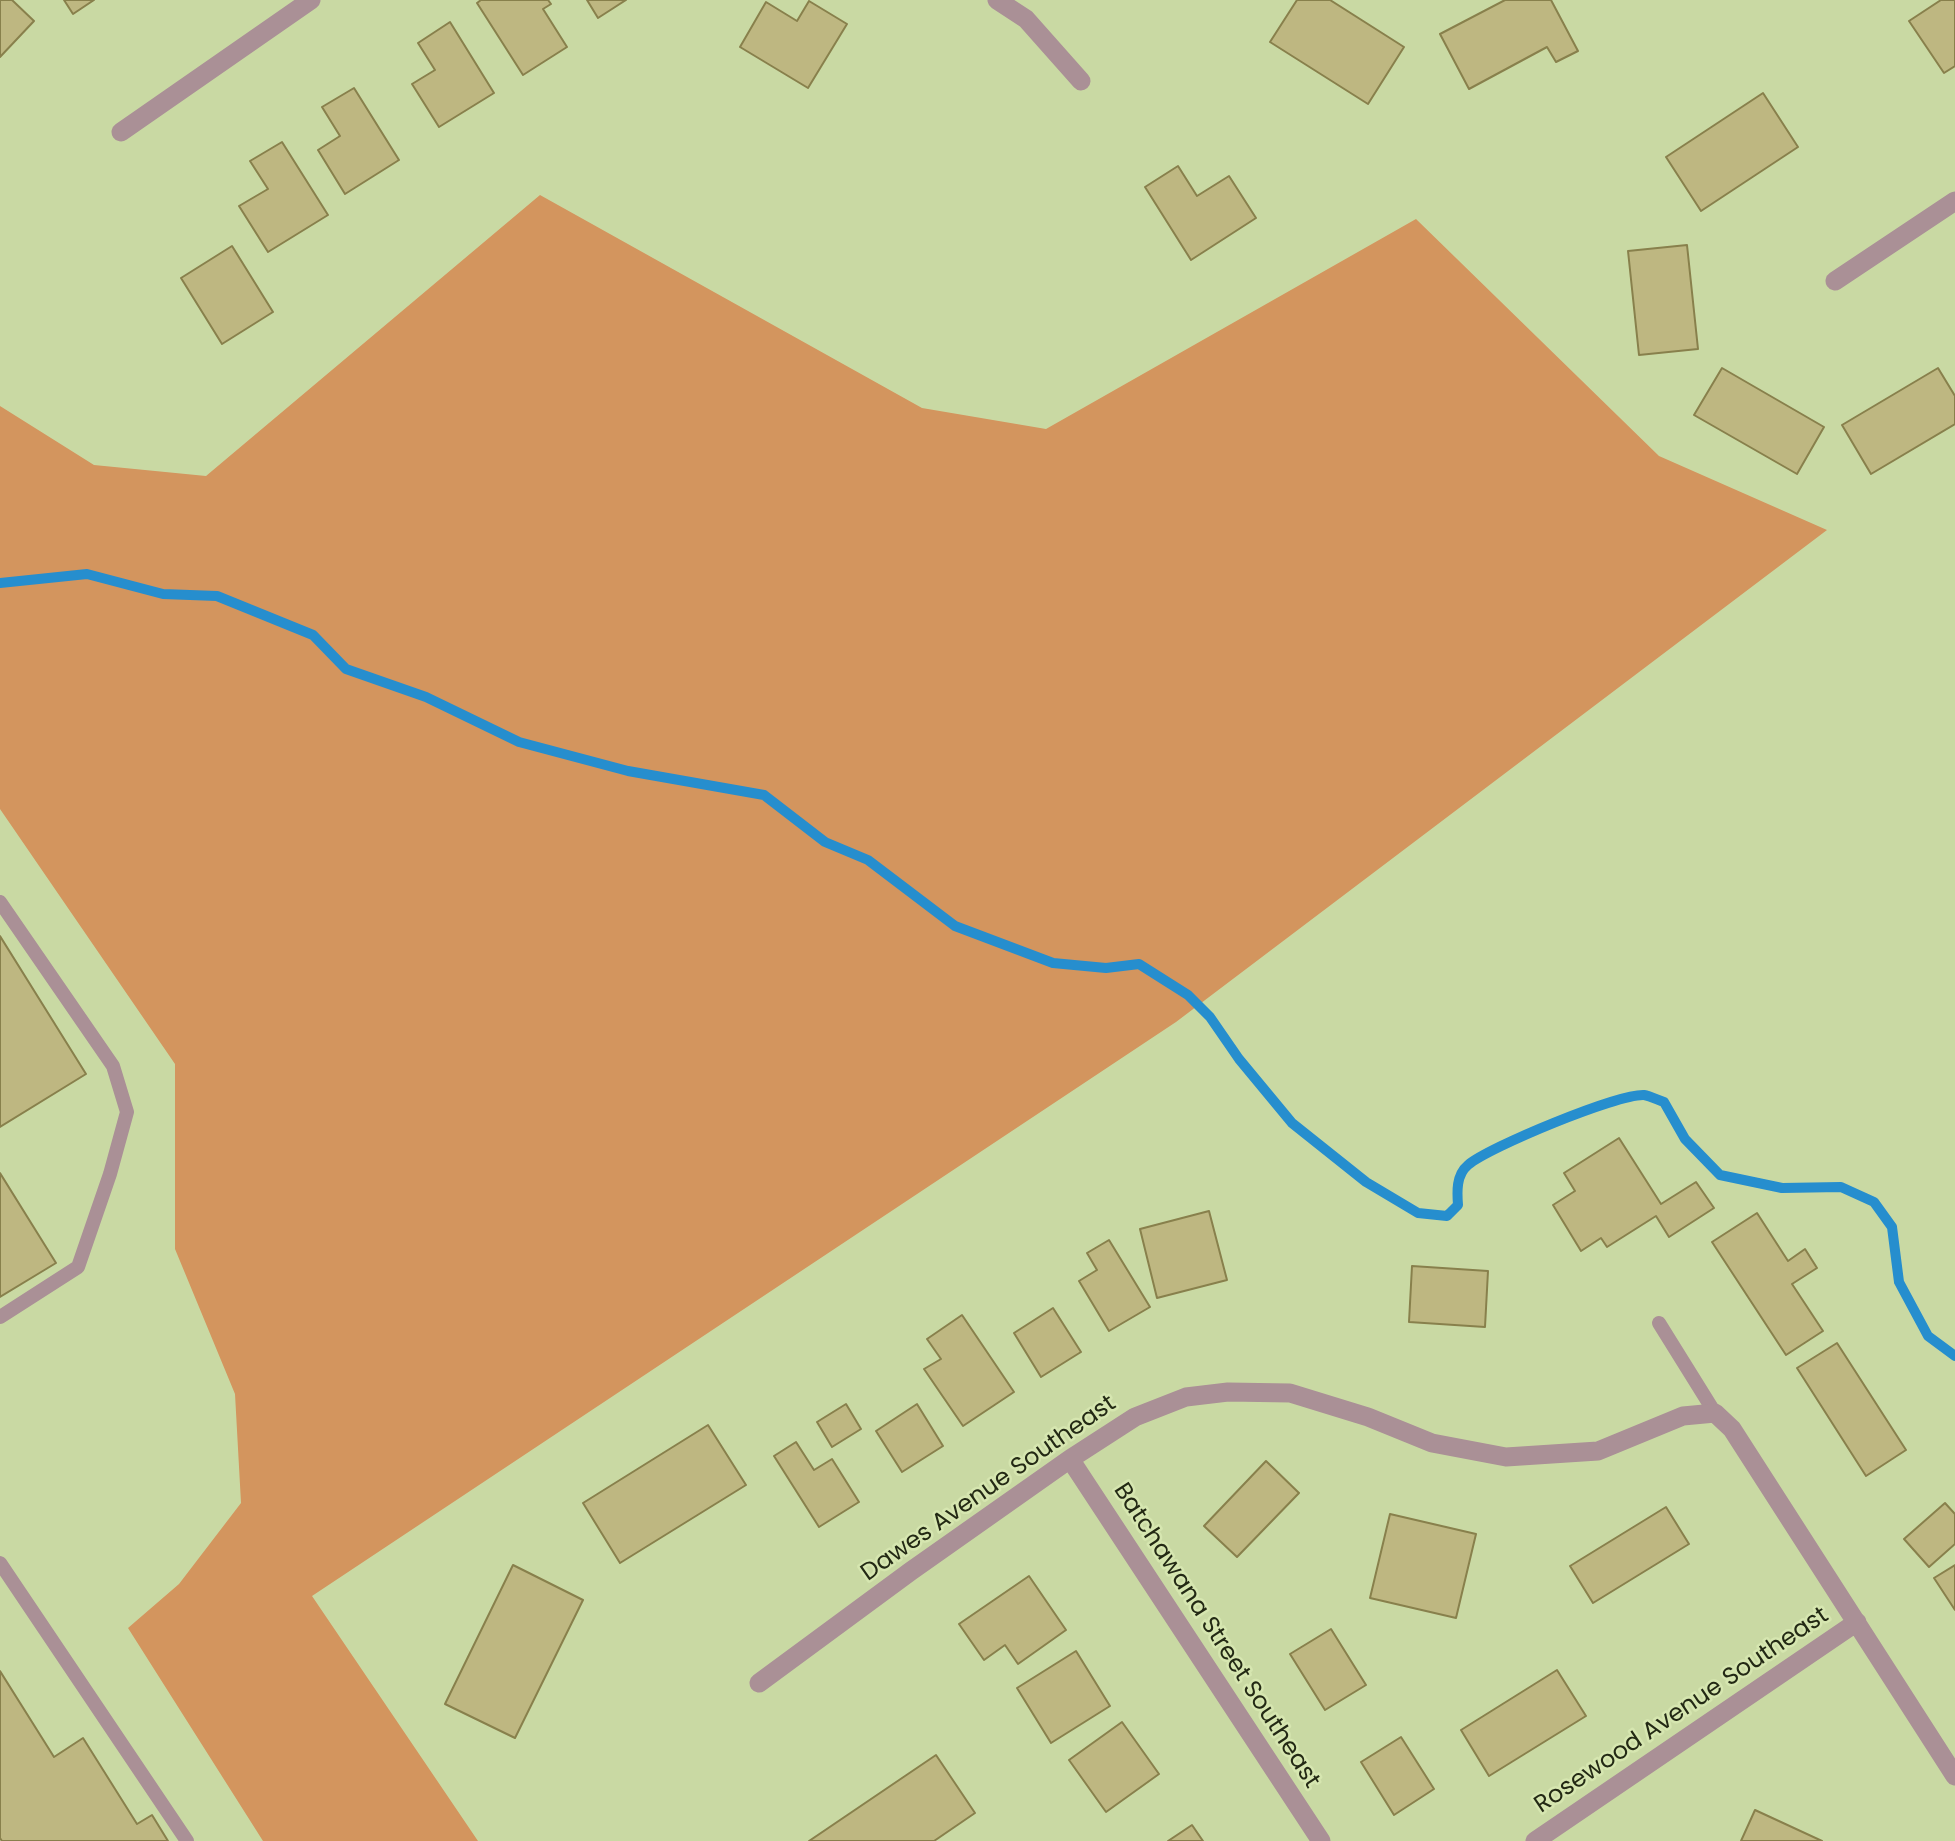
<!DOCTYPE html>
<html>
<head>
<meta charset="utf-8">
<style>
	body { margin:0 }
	canvas { display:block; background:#c9d9a3 }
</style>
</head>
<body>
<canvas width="1955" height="1841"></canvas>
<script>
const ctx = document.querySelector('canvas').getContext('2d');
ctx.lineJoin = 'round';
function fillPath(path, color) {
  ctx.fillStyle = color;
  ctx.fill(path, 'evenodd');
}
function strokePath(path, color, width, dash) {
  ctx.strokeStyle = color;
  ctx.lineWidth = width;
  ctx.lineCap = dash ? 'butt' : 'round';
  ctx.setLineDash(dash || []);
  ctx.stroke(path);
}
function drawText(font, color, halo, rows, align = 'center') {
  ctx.font = font + ' Poppins,sans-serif';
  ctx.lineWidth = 5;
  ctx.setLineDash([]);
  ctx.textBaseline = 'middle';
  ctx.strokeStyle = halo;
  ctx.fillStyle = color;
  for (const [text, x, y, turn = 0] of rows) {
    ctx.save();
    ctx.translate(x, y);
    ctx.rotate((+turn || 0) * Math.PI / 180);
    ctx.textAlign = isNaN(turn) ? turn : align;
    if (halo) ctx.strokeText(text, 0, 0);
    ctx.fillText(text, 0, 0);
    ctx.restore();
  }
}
const green = new Path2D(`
	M540,195L922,408L1046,429L1416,219L1659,456L1827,530L1176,1022L312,1596L478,1841H263L128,1628L179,1584L241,1503L235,1394L175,1249V1064L0,809V406L94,465L206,476Z`);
const stream = new Path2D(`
	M0,583L87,574L163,594L217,596L313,635L346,669L426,697L519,742L628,771L764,795L825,842L868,860L955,926L1053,963L1106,968L1139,964L1188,995L1210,1017L1239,1059L1292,1123L1366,1182L1418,1213L1447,1216L1458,1205C1457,1192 1456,1175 1468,1165C1489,1147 1617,1094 1644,1095C1650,1096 1658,1100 1664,1102L1685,1139L1720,1175L1782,1188L1841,1187L1874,1202L1892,1227L1899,1282L1928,1336L1955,1356`);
const building = new Path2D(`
	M0,0H12L34,21L0,57Z
	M64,0H94L73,14Z
	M481,0H548L551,4L543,9L567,47L523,75L477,3Z
	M587,0H626L598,18Z
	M1297,0H1330L1404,47L1368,104L1270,42Z
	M1505,0H1551L1578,51L1556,62L1547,47L1469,89L1440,34Z
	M1941,0H1955V66L1944,73L1909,21Z
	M809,1L847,24L808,88L740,47L766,2L797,21Z
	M450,22L494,93L439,127L412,84L435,70L418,43Z
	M354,88L399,160L345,194L318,150L340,136L322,107Z
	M1763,93L1798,147L1701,211L1666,157Z
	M282,142L328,215L268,252L239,206L268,189L250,161Z
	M1178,166L1197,196L1229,176L1256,218L1191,260L1145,187Z
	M1687,245L1698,349L1639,355L1628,251Z
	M232,246L273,312L222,344L181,278Z
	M1722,368L1824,427L1797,474L1694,415Z
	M1938,368L1955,396V424L1871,474L1842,425Z
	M0,936L86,1074L0,1127Z
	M1619,1138L1661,1204L1696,1182L1714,1208L1669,1237L1656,1216L1607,1247L1601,1238L1581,1251L1553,1205L1575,1191L1564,1173Z
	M0,1173L56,1263L0,1297Z
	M1209,1211L1227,1280L1157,1298L1140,1229Z
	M1757,1213L1788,1261L1805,1249L1817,1268L1792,1284L1823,1331L1786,1355L1712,1242Z
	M1109,1240L1150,1307L1109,1331L1079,1281L1097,1270L1087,1253Z
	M1412,1266L1488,1271L1485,1327L1409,1322Z
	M1053,1308L1081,1352L1041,1377L1014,1333Z
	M962,1315L1014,1392L963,1426L924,1369L941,1359L927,1339Z
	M1837,1343L1906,1450L1866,1476L1797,1368Z
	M846,1404L861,1429L832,1447L817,1422Z
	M917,1404L943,1446L902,1472L876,1431Z
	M708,1425L746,1485L620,1563L583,1503Z
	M796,1442L814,1470L832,1459L859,1502L819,1527L774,1456Z
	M1266,1461L1299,1493L1237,1557L1204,1526Z
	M1945,1503L1955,1514V1544L1929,1567L1904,1539Z
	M1666,1507L1689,1544L1593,1603L1570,1566Z
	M1390,1514L1476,1534L1456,1618L1370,1598Z
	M513,1565L583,1600L515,1738L445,1704Z
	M1955,1565V1610L1934,1578Z
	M1029,1576L1066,1630L1018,1664L1005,1645L984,1660L959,1624Z
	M1331,1629L1366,1685L1325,1710L1290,1654Z
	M1076,1651L1110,1706L1051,1743L1017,1688Z
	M1557,1670L1586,1716L1489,1776L1461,1730Z
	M0,1671L54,1757L83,1738L137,1824L152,1815L168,1841H2L0,1838Z
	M1122,1722L1159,1774L1106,1812L1069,1760Z
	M1401,1737L1434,1789L1394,1815L1361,1762Z
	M936,1755L975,1813L934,1841H809Z
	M1755,1810L1822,1841H1741Z
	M1192,1825L1203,1841H1168Z`);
const service = new Path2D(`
	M0,902L113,1066L127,1112L110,1174L78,1267L0,1317
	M1659,1323L1715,1413
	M0,1563L187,1841`);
const minor = new Path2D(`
	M997,0L1026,19L1081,81
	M121,132L311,0
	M1835,281L1955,201
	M1070,1459L1321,1841
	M759,1683L911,1571L1070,1459L1135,1417L1186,1397L1228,1392L1290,1393L1368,1417L1432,1443L1506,1457L1598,1451L1683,1416L1715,1413L1732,1429L1955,1776
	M1535,1841L1857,1622`);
const streetNames = [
	["Dawes Avenue Southeast",989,1489,-35],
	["Batchawana Street Southeast",1216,1636,57],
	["Rosewood Avenue Southeast",1682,1711,-34]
];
fillPath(green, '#d3955e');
strokePath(stream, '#268ece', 10);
fillPath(building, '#beb781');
strokePath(building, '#88804c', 2);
strokePath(service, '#aa9096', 14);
strokePath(minor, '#aa9096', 19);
drawText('24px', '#232914', '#d6e6b0', streetNames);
</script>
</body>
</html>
